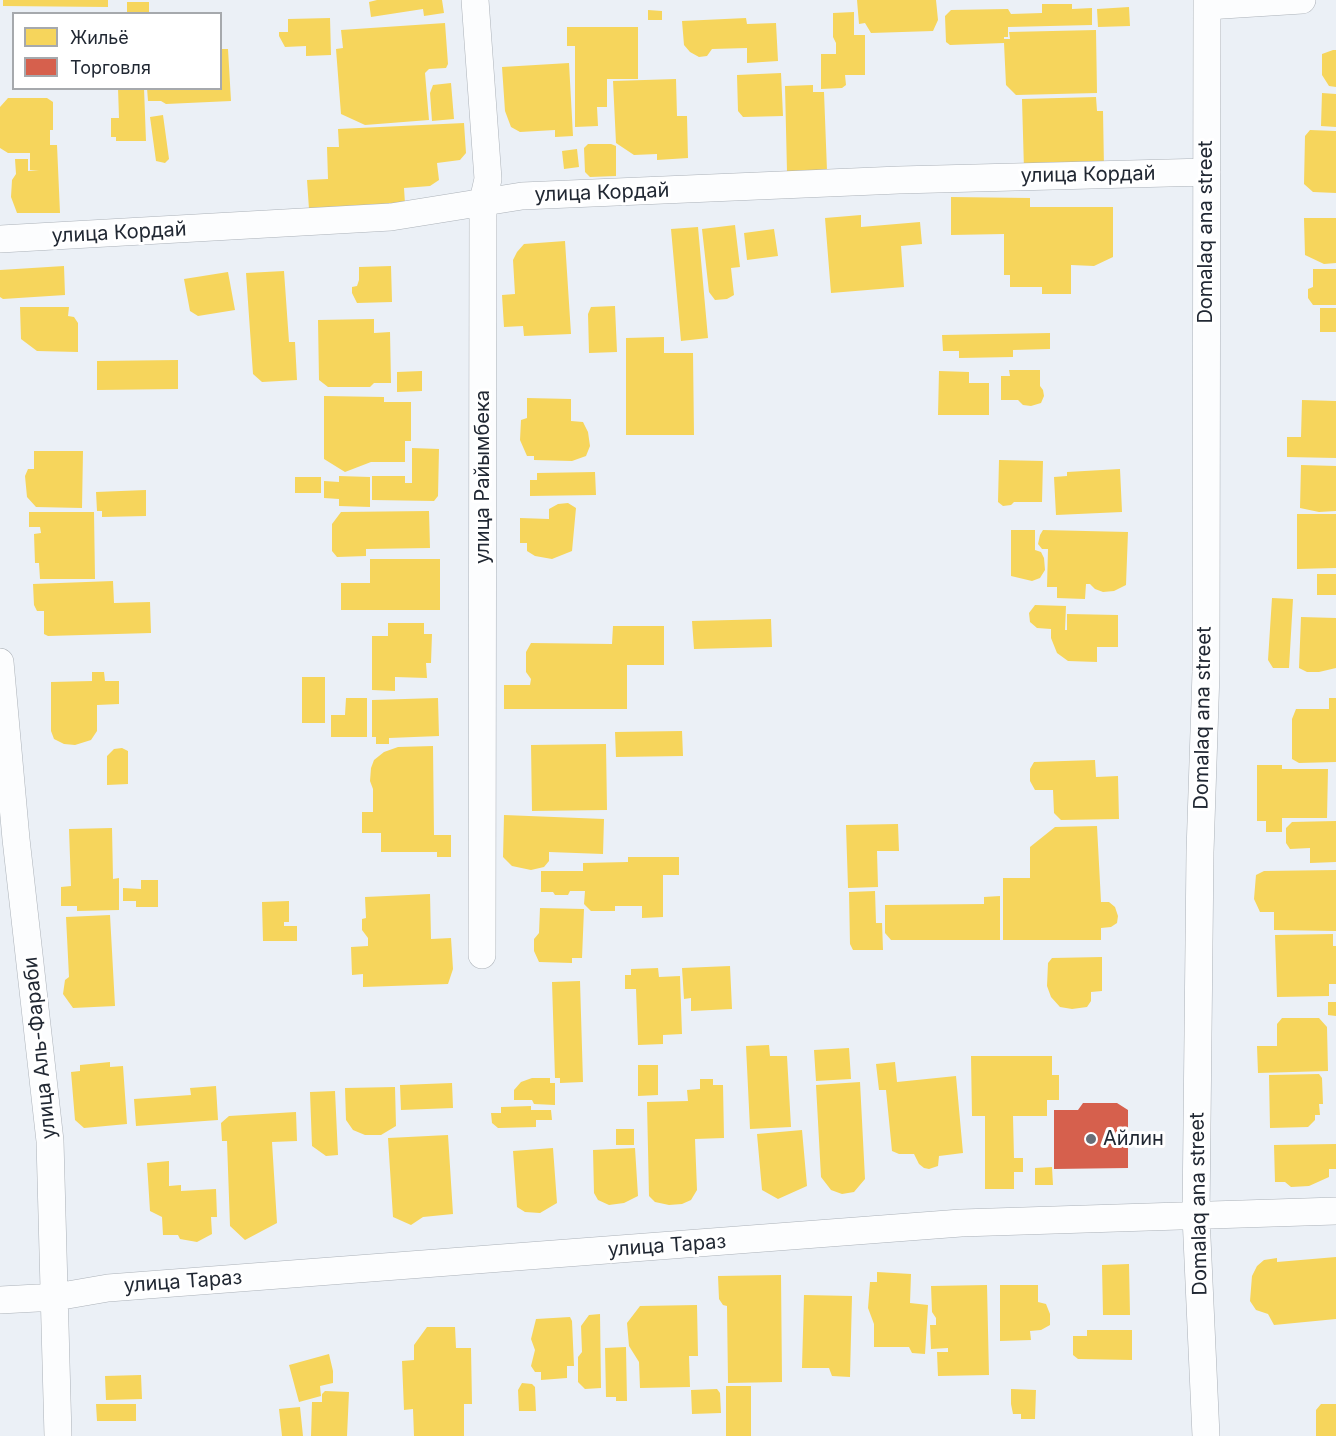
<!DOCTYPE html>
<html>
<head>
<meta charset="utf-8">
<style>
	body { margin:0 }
	#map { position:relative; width:1336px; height:1436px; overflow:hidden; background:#ebf0f6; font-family:Inter,sans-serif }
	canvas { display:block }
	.legend { position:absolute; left:12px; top:12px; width:210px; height:78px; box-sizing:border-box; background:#fff; border:2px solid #a6a9ad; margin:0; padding:8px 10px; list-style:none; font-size:18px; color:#212833 }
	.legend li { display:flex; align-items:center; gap:12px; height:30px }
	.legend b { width:30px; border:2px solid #a6a9ad }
</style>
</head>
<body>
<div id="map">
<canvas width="1336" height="1436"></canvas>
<ul class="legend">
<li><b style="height:16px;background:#f6d55c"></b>Жильё</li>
<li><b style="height:16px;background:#d6604d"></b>Торговля</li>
</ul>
</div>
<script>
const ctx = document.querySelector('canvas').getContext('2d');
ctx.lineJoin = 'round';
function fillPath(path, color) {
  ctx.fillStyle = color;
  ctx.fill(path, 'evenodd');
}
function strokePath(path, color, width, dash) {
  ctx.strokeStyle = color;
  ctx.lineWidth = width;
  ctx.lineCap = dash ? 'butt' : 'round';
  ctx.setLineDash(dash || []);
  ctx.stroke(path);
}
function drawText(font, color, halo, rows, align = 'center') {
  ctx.font = font + ' Inter,sans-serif';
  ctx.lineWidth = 6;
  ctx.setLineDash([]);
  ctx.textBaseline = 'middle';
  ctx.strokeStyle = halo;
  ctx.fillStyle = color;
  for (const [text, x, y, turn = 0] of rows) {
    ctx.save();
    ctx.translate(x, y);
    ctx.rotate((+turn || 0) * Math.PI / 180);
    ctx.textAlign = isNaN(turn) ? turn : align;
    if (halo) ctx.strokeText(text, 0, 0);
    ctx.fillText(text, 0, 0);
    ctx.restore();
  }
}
const homes = new Path2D(`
	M3,0H108V7L3,6Z
	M377,0H442L444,13L424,16L423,9L371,17L369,2Z
	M857,0H936L938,20L933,31L871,33L865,23L859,24Z
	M127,2H149V14H127Z
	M1042,4H1072V9L1092,8V25L1008,27V37H1004V39H1010L1009,32L1096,30L1097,93L1016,95L1006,85L1004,43L950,45L946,42L945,16L951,10L1008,9L1011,14L1042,13Z
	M1129,7L1130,26L1098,27L1097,9Z
	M648,10L662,11V20H648Z
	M854,12V35H865V75H845L846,85L842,88L821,89V54H836V43L833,37V13Z
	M330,18L331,55L306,56V46L285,47L279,36V32H288V19Z
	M746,18L747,24L776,23L778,61L747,63V48L712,49L707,56L699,57L690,52L684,45L682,21Z
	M445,23L448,64L446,68L429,69L425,73L429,120L365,125L341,114L336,49L343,48L341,30Z
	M567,27H638V79H607V107H597L598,126L575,127V46H567Z
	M220,49H228L231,101L166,104L161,101H148L147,88H220Z
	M1333,50H1336V87L1329,86L1322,75V54Z
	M569,63L573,136L555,137V130L520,132L511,127L505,111L502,67Z
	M781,73L783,116L743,117L738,111L737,75Z
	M676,79L677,116H687L688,158L657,160V154L634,155L616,143L613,81Z
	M451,83L454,119L432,121L430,93L433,85Z
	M813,85V92H824L827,171L787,172L785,86Z
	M118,88H144L146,141H116V137H111V118H119Z
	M1322,93L1336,94V127L1321,126Z
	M1096,97L1097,111H1103L1104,168L1024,170L1022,99Z
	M8,98H47L53,102V130H50V145H57L60,213H17L11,197L12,180L16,174L15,159H28V171L39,170H30V153H8L0,148V107Z
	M163,115L169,159L165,163L156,161L150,117Z
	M464,123L466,153L460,160L437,163L439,180L430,186L404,188L405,204L309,209L307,180L328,179L327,147H339L338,129Z
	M1310,130L1336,131V193L1313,192L1304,184L1305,136Z
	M588,144H611L616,146V176L590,177L585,172L584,148Z
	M577,149L579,167L564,169L562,151Z
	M951,197L1030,198V207H1113V257L1094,266L1071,265V294H1042V287H1010V275H1004V234L951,235Z
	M861,215V227L920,222L922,244L901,246L904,287L831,293L825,218Z
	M1304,218H1336V263L1324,264L1305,255Z
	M735,225L740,267L731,268L734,295L727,299L715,300L709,292L702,229Z
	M698,227L708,338L681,341L671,229Z
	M774,229L778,256L747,260L744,233Z
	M565,241L571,334L524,336L523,326L504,327L502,295L515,294L513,260L517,252L524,244Z
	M64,266L65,295L3,299L0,297V270Z
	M391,266L392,302L357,303L352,293V287L357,286L359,280V267Z
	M1313,269H1336V305H1313L1308,298V289L1313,287Z
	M284,271L289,342H295L297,380L262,382L253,374L246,273Z
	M228,272L235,310L198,316L190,311L184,279Z
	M615,306L617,352L589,353L588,314L591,307Z
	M20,307H69L68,316L74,317L78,323V352L37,351L21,339Z
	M1320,308H1336V332H1320Z
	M374,319V333L390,332L391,383H374L370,387H328L319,380L318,320Z
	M1050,333V349L1013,350V357L959,358V351H943L942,335Z
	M664,337V353H693L694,435H626V338Z
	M178,360V389L97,390V361Z
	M1009,370H1040V386L1043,390L1044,396L1041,403L1031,406L1023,405L1018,400H1001V376H1010Z
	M422,371V391L397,392V372Z
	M939,371L969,372V383H989V415H938Z
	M324,396L384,397V402H411V441H405V462H371L345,472L324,459Z
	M527,398L571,399V421L583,422L588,432L590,446L586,456L572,461L534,460V456H527L520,440L521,420L527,418Z
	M1302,400L1336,401V458L1287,457V437H1301Z
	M412,448L439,449L438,496L434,501L372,500V476H405V483H412Z
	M34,451H83L82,508L36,507L27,497L25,476L28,469H34Z
	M999,460L1043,461L1042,502H1014L1011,505L1003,506L998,502Z
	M1301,465L1336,466V511L1319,512L1300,508Z
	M1120,469L1122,512L1056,515L1054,477L1067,476V472Z
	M595,472L596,495L530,496V480H537V473Z
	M339,476L370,477V507L339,506V499L324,498V481L339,482Z
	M295,477H321V493H295Z
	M146,490V516L102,517V511H97L96,492Z
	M568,503L576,508L572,551L552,559L535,556L527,551V543H520V518L549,519V509L558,504Z
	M429,511L430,548L366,549V556L337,557L332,551V524L341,512Z
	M29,512H94L95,579H40L39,563H35L34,534L41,533L40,527H29Z
	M1297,514H1336V568L1297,569Z
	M1011,530H1035V550L1041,552L1044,558L1045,570L1040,578L1032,581L1011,576Z
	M1043,530L1128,532L1126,585L1114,591L1103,592L1095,589L1090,584H1086L1085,599L1057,598V587H1047L1048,549H1042L1038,544L1040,535Z
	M370,559H440V610H341V583H370Z
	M1317,574H1336V595H1317Z
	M113,581L114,603L150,602L151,633L48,636L44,634V611H37L34,605L33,584Z
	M1272,598L1293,599L1289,668H1273L1268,660Z
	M1035,605L1066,606L1065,630H1067V614L1118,615V647H1097V662L1068,661L1057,653L1051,638V629L1037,628L1030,622L1029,613Z
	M1301,617L1336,618V668L1319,672H1307L1299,668Z
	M771,619L772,647L694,649L692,621Z
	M388,623H424V634H432L431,663H426L427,678L395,677V691L372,690V636H388Z
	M613,626H664V665H627V709H504V685H530L531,679L526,672V652L531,643L612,644Z
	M92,672H104L105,681H119V704L97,705V731L91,740L75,745L64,744L54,739L51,731V682L92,681Z
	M302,677H325V723H302Z
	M346,698H367V737H331V715H345Z
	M438,698L439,736L389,738V744H376V737H372V700Z
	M1329,698H1336V762L1299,763L1292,759V719L1296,709H1329Z
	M682,731L683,756L616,757L615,732Z
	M606,744L607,810L532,811L531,745Z
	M433,746L434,835H451V857H437V852H381V833H362V812H373V789L370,781L371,768L374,760L384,752L398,747Z
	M122,748L128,751V784L107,785V756L114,749Z
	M1095,760L1096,777L1118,776L1119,819L1061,820L1054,813L1053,790H1035L1030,781V769L1034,762Z
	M1257,765H1282V769H1328L1327,818H1282V832H1266V821H1257Z
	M504,815L604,819L603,854L549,852V861L544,867L531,870L512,866L503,857Z
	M1336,821V862L1310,863V848L1290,849L1286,843V828L1292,822Z
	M898,824L899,851H877L878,887L848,888L846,825Z
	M1097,826L1101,902H1109L1115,907L1118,916L1117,923L1111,927L1101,928V940H1003V878H1030V847L1055,827Z
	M112,828L113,879L119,878V910L77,911V906H61V887L71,886L69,829Z
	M628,857H679V875H663V917L642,918V906H615V911H591L584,904L585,891H570L568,895H555L553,892H541V871H583V863L628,862Z
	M1336,870V931L1274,930V912H1260L1254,899L1256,875L1264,871Z
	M141,880H158V907H136V901H123V888L141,889Z
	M875,891L876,923H882L883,950H853L850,944L849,892Z
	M430,894L431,939L451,938L453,969L448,984L363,987V974L352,975L351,947L368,946V938L362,930V919L366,918L365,897Z
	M1000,896V940H891L885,933V905L984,904V897Z
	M289,901V922H284V926H297V941H263L262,902Z
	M540,908L584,909L582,958H572V963L539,962L534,951V939L539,933Z
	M110,915L115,1006L73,1008L63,994L65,980L69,977L66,917Z
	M1333,934V946H1336V984H1329V996L1277,997L1275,935Z
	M1102,957V991L1091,992V1001L1087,1007L1072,1009L1060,1007L1051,997L1047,986L1048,963L1052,958Z
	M730,966L732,1009L691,1011V998L684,999L682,968Z
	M658,968L659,977L680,976L682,1034L663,1035V1044L638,1045L636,989H625V975H631V969Z
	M580,981L583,1082L560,1083V1078H555L552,982Z
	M1328,1002H1336V1016L1328,1015Z
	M1282,1018H1319L1327,1027L1328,1071L1258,1073L1257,1046H1277V1024Z
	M769,1045L770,1056H787L791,1127L750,1129L746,1046Z
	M849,1048L851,1079L816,1081L814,1050Z
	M971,1056H1052V1075H1059V1100H1047V1116H1013L1014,1158H1023V1172H1014V1189H985V1116H972Z
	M110,1062V1067L123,1066L127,1124L84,1128L75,1120L71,1072L80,1071V1065Z
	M895,1062L897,1082L956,1076L963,1153L939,1156L938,1166L929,1169L924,1168L919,1164L914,1154H899L892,1151L886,1090H879L876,1064Z
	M638,1065H658V1095L638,1096Z
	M1319,1074L1322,1078L1323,1104H1319L1320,1115H1315V1120L1308,1127L1270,1128L1269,1075Z
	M532,1078H550V1083H555V1105L534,1104L532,1100H514V1090L521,1082Z
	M700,1079H713V1085H723L724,1138L695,1139L697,1190L691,1200L682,1204L669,1205L655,1202L649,1196L647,1102L688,1101L687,1090L700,1089Z
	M860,1082L865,1179L854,1192L842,1194L831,1190L821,1177L816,1085Z
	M452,1083L453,1108L401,1110L400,1085Z
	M216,1086L218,1120L136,1126L134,1099L191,1095L190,1088Z
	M395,1087L396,1126L381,1135H365L353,1130L346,1120L345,1088Z
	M335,1091L338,1155L326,1156L312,1146L310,1092Z
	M531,1106V1110H551L552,1120H536V1127L498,1128L492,1123L491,1113H501V1107Z
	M296,1112L297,1141L272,1142L277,1223L245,1240L230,1226L227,1141H222L221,1123L229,1116Z
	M616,1129H634V1145H616Z
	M802,1130L807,1186L778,1199L762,1190L757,1134Z
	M448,1135L453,1214L423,1217L411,1225L393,1217L388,1138Z
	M1336,1144V1169H1329V1177L1309,1186L1291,1187L1285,1182H1275L1274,1145Z
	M553,1148L557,1203L540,1213L525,1212L517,1207L513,1151Z
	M635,1148L638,1196L624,1203L609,1205L598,1200L594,1193L593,1150Z
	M169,1161V1186L181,1185V1191L216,1189L217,1217H211L212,1234L197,1242L180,1239L178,1235H163L162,1217L150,1211L147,1163Z
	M1052,1167L1053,1185H1035V1168Z
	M1336,1257V1319L1274,1325L1268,1314L1256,1310L1250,1301L1252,1276L1257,1266L1264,1260L1277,1258V1262Z
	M1129,1264L1130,1315H1103L1102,1265Z
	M877,1272L911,1274L910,1303L928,1305L925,1354L912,1353L909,1347H874V1324L868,1308L870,1282H877Z
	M781,1275L782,1382L728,1383L727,1306L723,1305L719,1299L718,1276Z
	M987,1285L989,1375L938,1376L937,1352H948V1348L931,1349L930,1325H936V1318L932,1312L931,1286Z
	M1000,1285H1038V1302L1046,1304L1050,1314V1325L1041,1330L1030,1331L1031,1340L1000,1341Z
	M804,1295L852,1296L850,1377L832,1376L829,1368H802Z
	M697,1305L698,1356H689L690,1387L640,1388L639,1362L629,1346L627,1323L640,1306Z
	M600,1314L601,1388L585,1389L578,1382V1357L582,1352L581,1326L589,1315Z
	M570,1317L572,1321L574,1366H567V1378L541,1380V1372H535L531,1366L535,1350L531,1339L536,1319Z
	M427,1327H455L456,1348H471L472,1404H464V1436H414L413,1409L404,1410L402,1361L414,1360V1345Z
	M1087,1330H1132V1360L1078,1359L1073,1355V1336H1087Z
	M626,1347L627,1401H616V1397H606L605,1348Z
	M329,1354L333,1371V1383L320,1386L321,1396L299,1402L289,1365Z
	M141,1375L142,1399L106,1400L105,1376Z
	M522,1383L532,1384L535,1387L536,1411H519L518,1390Z
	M726,1386H751V1436H726Z
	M717,1389L720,1393L721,1413L692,1414L691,1390Z
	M1011,1389L1036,1390L1035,1419H1021V1414H1013L1011,1404Z
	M325,1391L349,1392L347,1436H311L312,1402H322V1394Z
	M96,1404H136V1421H97Z
	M1321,1404H1336V1436H1316V1410Z
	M300,1407L303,1436H282L279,1409Z`);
const shops = new Path2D(`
	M1083,1103H1117L1128,1110V1168L1054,1169V1110H1078Z`);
const minor = new Path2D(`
	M475,0L488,179L483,201L482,955
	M1207,6L1302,0
	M0,239L391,217L522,196L899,180L1207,172
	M0,662L16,839L50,1141L58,1436
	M0,1300L56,1297L108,1288L961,1223L1336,1211
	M1206,1436L1196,1216L1200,852L1206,672L1207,0`);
const markers = [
	[1091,1139,6,"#686e77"]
];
const streetNames = [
	["улица Кордай",1088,175,-1],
	["улица Кордай",602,193,-2],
	["Domalaq ana street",1206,232,-90],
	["улица Кордай",119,233,-3],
	["улица Райымбека",483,477,-90],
	["Domalaq ana street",1203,718,-89],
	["улица Аль-Фараби",40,1048,-96],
	["Domalaq ana street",1199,1204,-91],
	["улица Тараз",667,1246,-4],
	["улица Тараз",183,1282,-4]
];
const poiNames = [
	["Айлин",1103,1139]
];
fillPath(homes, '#f6d55c');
fillPath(shops, '#d6604d');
strokePath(minor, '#abb1b8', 28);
strokePath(minor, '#fcfdfe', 27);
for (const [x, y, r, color] of markers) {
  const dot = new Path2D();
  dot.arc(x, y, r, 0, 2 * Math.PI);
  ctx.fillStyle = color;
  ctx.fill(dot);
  strokePath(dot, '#fff', 2);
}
drawText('20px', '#212833', '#fff', streetNames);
drawText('20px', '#212833', '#fff', poiNames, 'left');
</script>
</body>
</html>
